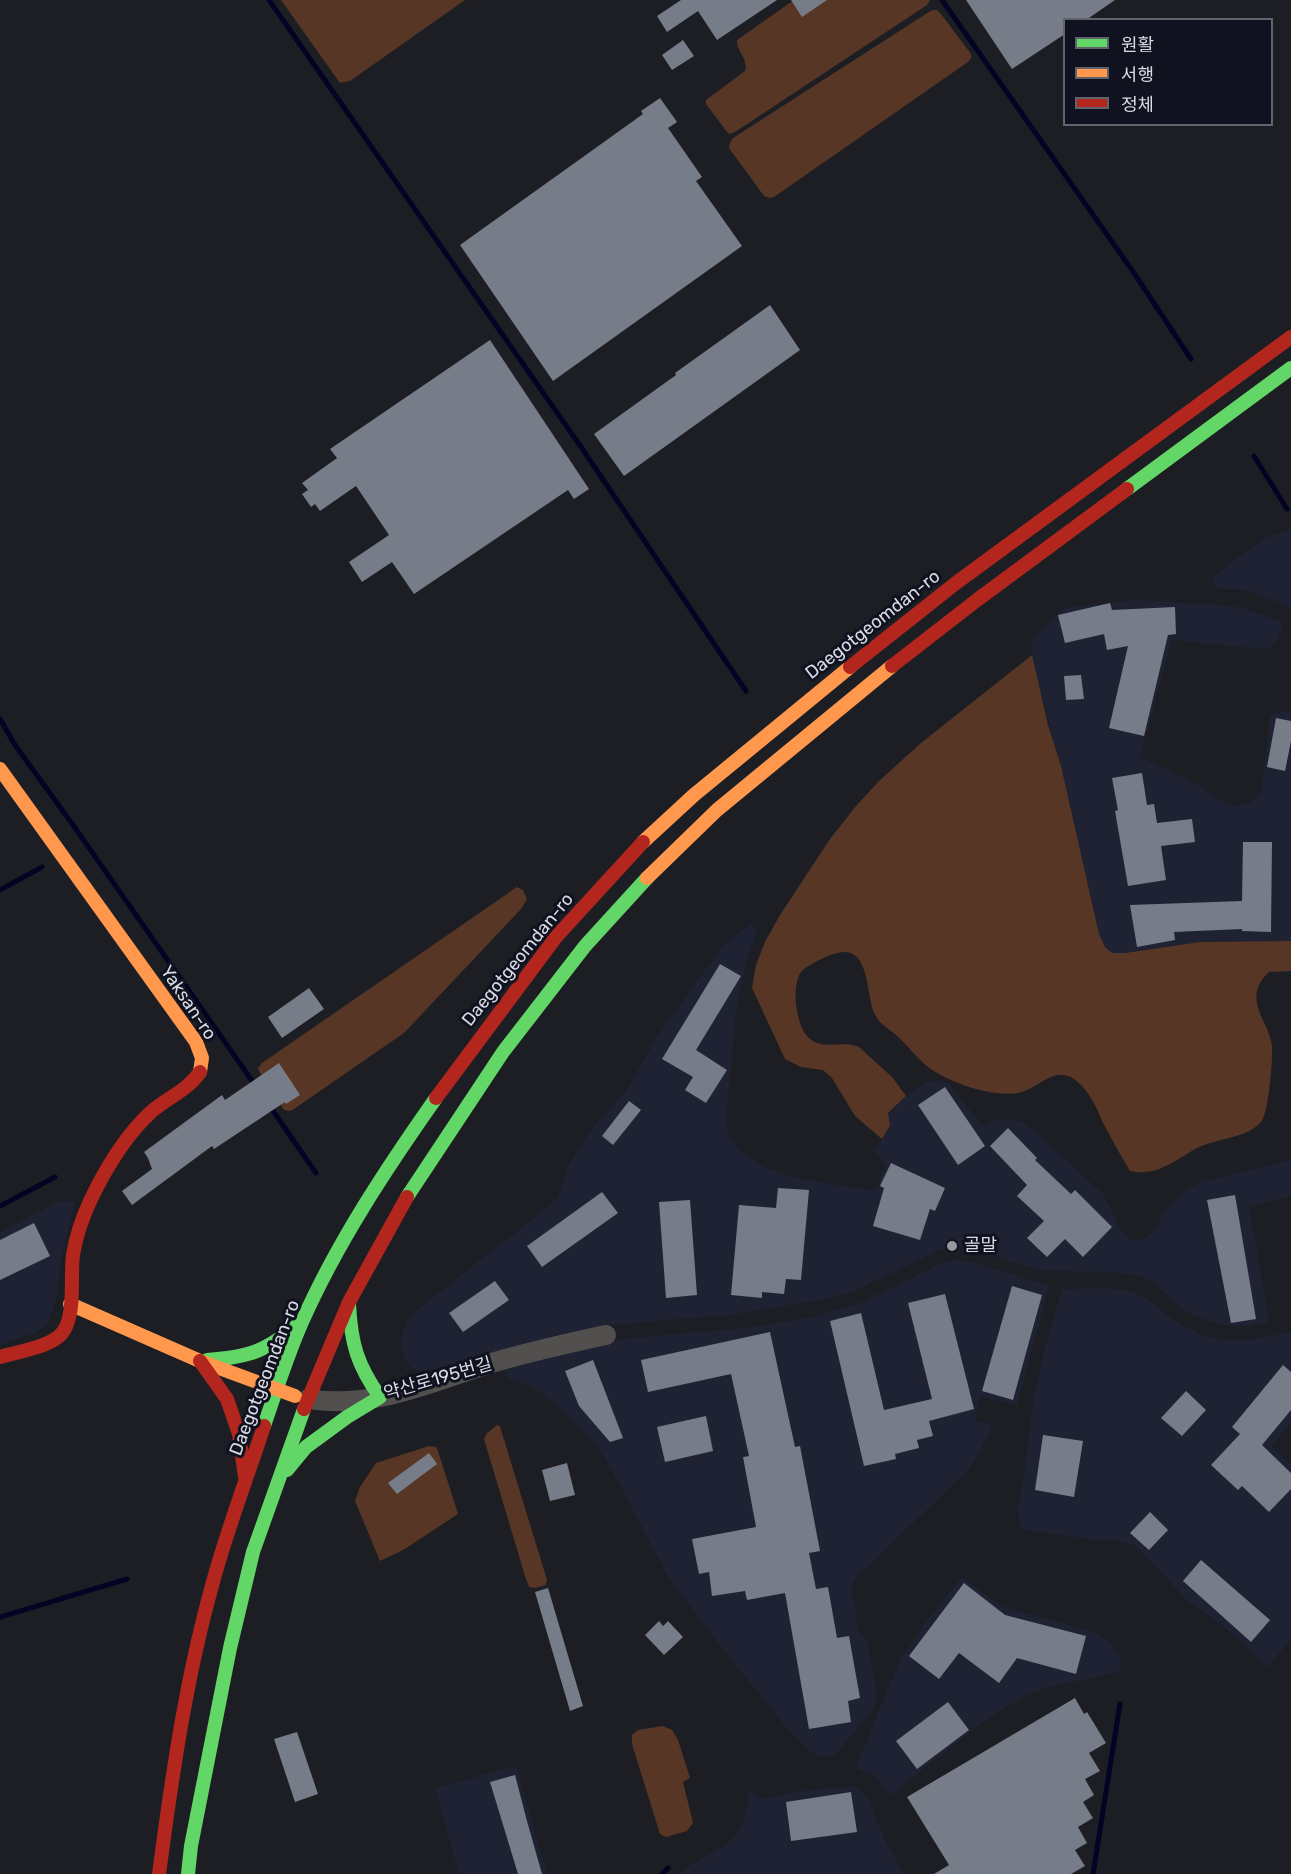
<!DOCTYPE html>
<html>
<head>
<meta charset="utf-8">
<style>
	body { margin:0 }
	#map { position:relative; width:1291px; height:1874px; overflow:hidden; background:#1c1e24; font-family:Rubik,"Noto Sans KR",sans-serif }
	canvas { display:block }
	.legend { position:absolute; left:1063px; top:18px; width:210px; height:108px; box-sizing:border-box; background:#10131f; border:2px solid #60636e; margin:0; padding:8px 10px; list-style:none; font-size:18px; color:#d9dbe4 }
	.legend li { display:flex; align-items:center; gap:12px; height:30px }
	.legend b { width:30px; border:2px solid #60636e }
</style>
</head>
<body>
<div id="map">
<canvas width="1291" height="1874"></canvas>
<ul class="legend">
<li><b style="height:8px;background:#63d668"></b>원활</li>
<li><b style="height:8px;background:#ff974d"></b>서행</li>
<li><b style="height:8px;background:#b3261e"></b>정체</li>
</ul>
</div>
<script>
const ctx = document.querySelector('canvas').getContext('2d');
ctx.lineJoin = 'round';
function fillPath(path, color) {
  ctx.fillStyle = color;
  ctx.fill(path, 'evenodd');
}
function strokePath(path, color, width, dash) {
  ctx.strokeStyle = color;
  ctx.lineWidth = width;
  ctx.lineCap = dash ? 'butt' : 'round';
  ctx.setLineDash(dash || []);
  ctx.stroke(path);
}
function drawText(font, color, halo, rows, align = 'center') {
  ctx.font = font + ' Rubik,"Noto Sans KR",sans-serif';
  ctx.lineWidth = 6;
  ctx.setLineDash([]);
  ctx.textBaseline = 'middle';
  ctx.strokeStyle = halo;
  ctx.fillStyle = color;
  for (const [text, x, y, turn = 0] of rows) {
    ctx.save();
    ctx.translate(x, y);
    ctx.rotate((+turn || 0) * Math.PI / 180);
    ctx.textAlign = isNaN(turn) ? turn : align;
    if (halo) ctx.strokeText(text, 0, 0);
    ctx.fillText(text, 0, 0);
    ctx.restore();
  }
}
const built = new Path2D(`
	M1291,529V608L1255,593L1239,589H1218L1212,582L1216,574L1265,538Z
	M1136,600L1231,606L1246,609L1283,622L1277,641L1271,647L1261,649L1172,640L1140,757L1193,782L1228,805L1237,806L1246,804L1257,799L1262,789L1270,715L1280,712H1291V941L1200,942L1125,953H1112L1105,947L1099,934L1061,766L1040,690L1032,655V639L1064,608Z
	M751,923L757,933L748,956L737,1003L726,1117V1129L741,1152L762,1166L795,1178L875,1191L886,1166L875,1151L890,1125L888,1113L917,1087L928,1082L939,1080L950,1085L983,1126L992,1121L1004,1119L1018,1121L1029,1126L1104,1195L1121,1231L1130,1240H1142L1150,1235L1170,1205L1185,1190L1204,1181L1291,1160V1196L1249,1206L1269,1322L1246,1326L1219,1325L1186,1312L1156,1285L1140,1276L1122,1273L1039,1270L966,1247H953L940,1250L854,1291L826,1299L729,1315L618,1324L581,1331L429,1371H419L410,1367L405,1360L402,1349V1335L406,1323L412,1314L549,1206L558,1197L568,1167L581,1144L597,1122L624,1094L659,1034L721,948Z
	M66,1201H75L61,1259L56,1300L51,1315L46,1325L37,1332L0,1345V1232L56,1203Z
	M957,1260L972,1262L1049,1286L1017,1405L980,1397L976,1415L977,1422L987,1423L992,1428L969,1470L853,1580L852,1591L859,1633L867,1639L877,1696L875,1705L868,1716L838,1752L830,1757L820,1756L809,1751L786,1727L719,1644L669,1578L610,1467L597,1446L553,1401L531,1386L507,1378L505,1370L593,1346L631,1338L745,1328L813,1317L862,1302L939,1264Z
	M1105,1288L1131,1291L1144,1297L1173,1319L1199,1334L1229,1341L1260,1338L1291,1332V1421L1272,1447L1291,1465V1640L1267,1667L1232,1633L1188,1601L1136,1546L1112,1539L1096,1540L1021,1529L1019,1522L1018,1507L1026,1462L1032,1407L1042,1358L1062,1289Z
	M962,1577L1001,1606L1094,1632L1105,1638L1121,1657L1119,1672L1048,1687L1025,1696L990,1717L890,1795L881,1783L874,1776L855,1768L901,1659L926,1622Z
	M516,1766L547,1874H459L435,1788Z
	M852,1786L859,1789L868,1800L884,1838L904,1874H679L689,1866L725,1845L736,1836L743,1823L747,1810L748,1791L766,1799L794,1792Z`);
const green = new Path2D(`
	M281,0H465L350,81L340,83Z
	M794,0H930L927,5L735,132L730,134L727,132L706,104V100L745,71C749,59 736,51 737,40Z
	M932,10H937L941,14L971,54V58L968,62L774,197L769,198L764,196L729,148L730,143L733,138Z
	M1032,655L1048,725L1061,766L1099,934L1105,947L1112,953H1125L1200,942L1291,941V971L1269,972C1241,998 1268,1019 1272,1045C1273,1058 1269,1106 1263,1118C1262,1122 1257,1126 1254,1128C1238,1139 1215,1139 1197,1148C1175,1160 1157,1177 1130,1171C1120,1155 1112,1139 1103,1123C1098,1111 1092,1097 1083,1087C1057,1058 1041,1089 1018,1093C991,1097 950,1083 928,1067C916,1058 908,1045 896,1035C888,1028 879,1024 874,1013C867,997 869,953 846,952C835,951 808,964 801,972C791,986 796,1025 808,1037C822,1052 842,1039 859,1047L893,1078L906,1096L888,1113L890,1125L882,1139L855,1116L832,1078L823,1070L801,1067L785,1059L752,988L756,965L765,942L780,915L830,839L856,806L879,781L921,743Z
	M517,887L523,890L527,899L521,909L404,1033L291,1111L284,1110L259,1071L258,1068L262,1063Z
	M497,1425L500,1426L502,1433L547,1580L546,1585L535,1588L529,1587L525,1576L484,1439L487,1433Z
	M429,1446L436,1447L438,1451L458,1514L403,1550L380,1561L355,1501L360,1487L376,1463Z
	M663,1726L672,1730L678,1740L690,1778L683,1782L693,1823L687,1831L666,1837L660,1834L632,1744V1735L638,1730Z`);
const stream = new Path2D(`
	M269,0L581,447L746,691
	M942,0L1134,273L1191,359
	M1254,456L1287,509
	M0,719L15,745L73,825L255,1085
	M0,890L42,867
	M269,1105L316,1173
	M0,1206L55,1177
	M0,1617L127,1579
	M662,1874L668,1868
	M1093,1874L1120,1704`);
const building = new Path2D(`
	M681,0H777L717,40L698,11L667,32L657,16Z
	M791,0H827L802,17Z
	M966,0H1115L1086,20H1065V34L1012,69Z
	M683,40L694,56L672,70L662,55Z
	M660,98L677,122L668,128L702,177L696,181L742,246L553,381L460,245L643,114L641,111Z
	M770,305L800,350L624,476L594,434L676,375L675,373Z
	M490,340L589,489L574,499L568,490L414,594L392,562L362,582L349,562L389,535L356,486L320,511L315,504L311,507L302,494L308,490L302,483L337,458L330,449Z
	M1110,603L1112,610L1175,607L1176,634L1168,635L1144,736L1109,728L1128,646L1107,650L1104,634L1065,643L1058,615Z
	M1081,675L1084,699L1066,700L1064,676Z
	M1276,718L1291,721V741L1285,771L1267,767Z
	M1142,773L1147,805L1154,804L1157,823L1192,819L1195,842L1161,846L1166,880L1128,886L1115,811L1118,810L1112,778Z
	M1243,842H1272L1271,932L1242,931V929L1174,932L1175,940L1137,947L1130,905L1242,901Z
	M720,964L741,976L696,1050L727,1070L706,1103L685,1090L693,1077L662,1059Z
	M309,988L324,1009L282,1038L268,1017Z
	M279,1063L300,1095L286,1104L285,1102L214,1149L212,1146L132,1205L122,1191L152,1169L148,1158L144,1152L222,1095L225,1100Z
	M945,1087L985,1146L958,1165L918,1105Z
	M629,1101L641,1110L613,1145L602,1136Z
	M1008,1128L1037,1158L1035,1160L1071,1194L1075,1190L1112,1227L1083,1257L1065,1239L1047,1257L1027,1238L1044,1221L1017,1196L1027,1185L990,1146Z
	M891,1163L945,1188L935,1211L930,1209L920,1240L873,1226L884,1188L880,1186Z
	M778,1188L809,1190L801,1280L786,1279L784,1294L762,1292V1298L731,1295L739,1205L776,1208Z
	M602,1192L618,1213L542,1267L527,1246Z
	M1235,1195L1256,1319L1231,1323L1207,1200Z
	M690,1200L697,1295L666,1298L659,1202Z
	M34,1223L50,1256L0,1280V1240Z
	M495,1281L509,1300L463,1332L449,1313Z
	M1012,1286L1042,1295L1013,1400L982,1391Z
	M945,1294L974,1409L929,1421L933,1436L917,1440L919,1448L895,1454L896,1459L864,1466L830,1321L861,1313L884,1410L932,1399L908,1303Z
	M770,1332L795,1447L800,1446L820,1551L809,1553L816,1589L828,1587L837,1638L849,1636L860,1698L848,1701L851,1722L809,1729L785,1593L747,1600L745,1591L712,1596L709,1572L699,1574L692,1539L756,1527L743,1457L749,1456L731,1374L648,1392L641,1360Z
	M593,1360L623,1438L610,1442L579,1406L565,1371Z
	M1283,1365L1291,1372V1410L1262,1445L1291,1473V1489L1269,1512L1242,1486L1238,1490L1211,1465L1240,1434L1232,1427Z
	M1186,1391L1206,1410L1182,1436L1161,1418Z
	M706,1416L713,1451L665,1462L657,1427Z
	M1043,1435L1083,1441L1074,1497L1035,1490Z
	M429,1453L437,1464L397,1494L388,1483Z
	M567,1463L575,1495L550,1501L542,1470Z
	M1150,1512L1168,1530L1149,1550L1130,1533Z
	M1201,1560L1270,1620L1251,1642L1183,1581Z
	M964,1583L1005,1615L1086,1636L1076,1674L1017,1658L999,1683L959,1653L939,1679L909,1656Z
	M548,1588L583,1706L570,1711L535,1592Z
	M659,1621L663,1626L668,1621L683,1637L664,1655L645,1635Z
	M1075,1698L1084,1714L1087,1712L1106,1743L1089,1753L1100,1771L1085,1779L1094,1795L1083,1802L1093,1818L1078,1827L1087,1843L1075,1850L1085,1866L1071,1874H934L949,1865L907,1797Z
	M948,1702L969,1730L917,1769L896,1741Z
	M297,1732L318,1794L295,1802L274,1739Z
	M515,1775L527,1821L542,1874H518L490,1782Z
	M851,1792L857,1832L791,1841L786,1802Z`);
const street = new Path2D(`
	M308,1399C369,1409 425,1385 482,1366C523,1353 565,1344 606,1335`);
const fast = new Path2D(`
	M1127,489L1291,368
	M407,1197L503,1052L585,946L647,878
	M207,1360C251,1357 266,1351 300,1323
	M264,1426C276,1391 287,1356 302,1322C337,1243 386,1169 436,1098
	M287,1470L306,1447L347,1417L380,1397C357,1365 351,1343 349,1304
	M188,1874L191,1846L230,1648L253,1552L304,1409`);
const slow = new Path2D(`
	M0,769L196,1042L202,1058L200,1072
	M643,842L694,795L850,667
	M647,878L717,810L892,666
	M70,1304L200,1361L295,1396`);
const jam = new Path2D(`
	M892,666L977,600L1127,489
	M850,667L956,583L1291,337
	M436,1098L556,937L643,842
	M0,1357C17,1352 52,1347 63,1332C76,1314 70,1276 73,1255C76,1236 83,1216 91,1199C106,1168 126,1135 151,1112C167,1098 188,1090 200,1072
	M200,1361L227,1399L239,1434L245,1477
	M304,1409L349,1302L407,1197
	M159,1874C172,1776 186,1678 213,1582C227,1530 247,1478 264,1426`);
const markers = [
	[952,1246,6,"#9799a1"]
];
const streetNames = [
	["Daegotgeomdan-ro",873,625,-38],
	["Daegotgeomdan-ro",518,960,-51],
	["Yaksan-ro",188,1003,56],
	["Daegotgeomdan-ro",265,1378,-69],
	["약산로195번길",438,1379,-16]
];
const poiNames = [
	["골말",964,1246]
];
fillPath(built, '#1f2233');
fillPath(green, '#583625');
strokePath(stream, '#050324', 5);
fillPath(building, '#777c89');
strokePath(street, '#524f4f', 20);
strokePath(fast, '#63d668', 14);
strokePath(slow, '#ff974d', 14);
strokePath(jam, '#b3261e', 14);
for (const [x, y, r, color] of markers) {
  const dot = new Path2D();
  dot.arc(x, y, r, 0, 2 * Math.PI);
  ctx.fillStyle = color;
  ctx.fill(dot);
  strokePath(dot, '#10131f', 2);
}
drawText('18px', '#d9dbe4', '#10131f', streetNames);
drawText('18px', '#d9dbe4', '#10131f', poiNames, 'left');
</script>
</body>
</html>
